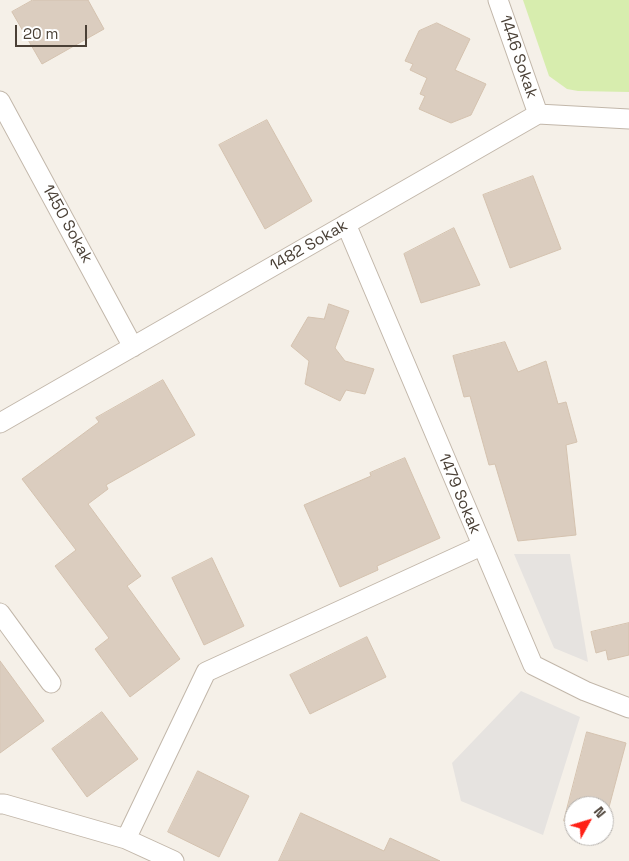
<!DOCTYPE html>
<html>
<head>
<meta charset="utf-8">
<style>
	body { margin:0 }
	#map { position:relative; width:629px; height:861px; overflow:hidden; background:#f5f0e8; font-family:"Space Grotesk",sans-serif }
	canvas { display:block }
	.north { position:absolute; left:564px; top:796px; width:50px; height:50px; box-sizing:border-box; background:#fff; border:1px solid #b7b3af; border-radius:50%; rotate:51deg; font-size:14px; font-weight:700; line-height:20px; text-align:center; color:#4a4036 }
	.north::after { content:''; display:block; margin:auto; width:18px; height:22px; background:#ff2116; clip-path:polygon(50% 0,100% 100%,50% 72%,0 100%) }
	.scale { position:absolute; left:15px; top:25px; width:72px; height:22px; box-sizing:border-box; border:2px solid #4a4036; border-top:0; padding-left:6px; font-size:15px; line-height:18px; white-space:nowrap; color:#4a4036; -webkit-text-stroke:4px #fff; paint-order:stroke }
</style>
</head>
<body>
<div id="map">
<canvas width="629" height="861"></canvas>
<div class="north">N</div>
<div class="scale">20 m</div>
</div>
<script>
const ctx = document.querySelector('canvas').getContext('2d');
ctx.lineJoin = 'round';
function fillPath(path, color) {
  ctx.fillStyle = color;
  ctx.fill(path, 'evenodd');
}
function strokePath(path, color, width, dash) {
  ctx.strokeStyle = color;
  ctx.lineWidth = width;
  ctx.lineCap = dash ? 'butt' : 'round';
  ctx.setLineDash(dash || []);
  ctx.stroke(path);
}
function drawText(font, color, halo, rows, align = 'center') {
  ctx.font = font + ' "Space Grotesk",sans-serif';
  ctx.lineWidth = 4;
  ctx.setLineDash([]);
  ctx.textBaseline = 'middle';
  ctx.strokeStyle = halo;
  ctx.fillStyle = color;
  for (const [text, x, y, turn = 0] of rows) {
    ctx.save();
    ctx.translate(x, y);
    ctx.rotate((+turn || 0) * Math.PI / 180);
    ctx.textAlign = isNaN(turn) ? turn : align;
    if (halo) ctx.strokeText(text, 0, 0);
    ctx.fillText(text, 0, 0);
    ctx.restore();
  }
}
const green = new Path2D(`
	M523,0H629V92L578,91L567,89L549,76Z`);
const parking = new Path2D(`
	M514,554H570L588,662L554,648Z
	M521,691L580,717L543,835L461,801L452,763Z`);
const building = new Path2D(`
	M33,0H88L104,29L42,64L12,12Z
	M437,23L470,39L455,70L486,84L471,115L451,123L419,109L425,96L420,94L427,78L410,70L413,64L405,61L419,31Z
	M267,120L312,201L265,229L219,145Z
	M533,176L561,249L510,268L483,195Z
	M454,228L480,285L421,303L404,254Z
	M329,304L349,311L335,348L345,361L374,369L365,394L346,390L340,401L305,384L309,361L291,346L308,317L324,319Z
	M505,342L518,372L546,361L558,404L566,402L577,442L566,445L576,535L518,541L495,464L489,465L470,396L464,397L453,356Z
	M163,380L195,435L106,485L108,489L88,504L141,576L127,586L180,659L130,697L95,649L109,638L55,566L76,550L22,479L99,422L96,418Z
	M405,458L440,538L377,566L378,570L340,587L304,505L371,476L370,473Z
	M212,558L244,626L204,645L172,578Z
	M629,623V655L608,660L606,650L596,653L591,632Z
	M367,637L386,677L310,714L290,675Z
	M0,661L44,721L0,753Z
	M102,712L138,759L87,797L52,749Z
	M587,732L626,743L604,826V806H574V824L564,821Z
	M198,771L249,796L219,857L168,832Z
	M301,813L384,851L390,838L440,861H279Z`);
const minor = new Path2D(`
	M498,0L538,114
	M0,101L133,347
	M346,224L533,665L585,691L629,708
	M0,423L538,114L629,119
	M0,613L51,683
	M0,804H4L126,839L174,861
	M126,839L206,672L481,546`);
const streetNames = [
	["1446 Sokak",518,57,71],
	["1450 Sokak",67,224,61],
	["1482 Sokak",309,246,-30],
	["1479 Sokak",459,494,67]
];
fillPath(green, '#d7edae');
fillPath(parking, '#e6e3e0');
fillPath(building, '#dbcdbf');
strokePath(building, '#d4c2af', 1);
strokePath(minor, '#c2b7aa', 21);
strokePath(minor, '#fff', 19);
drawText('16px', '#4a4036', '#fff', streetNames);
</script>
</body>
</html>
